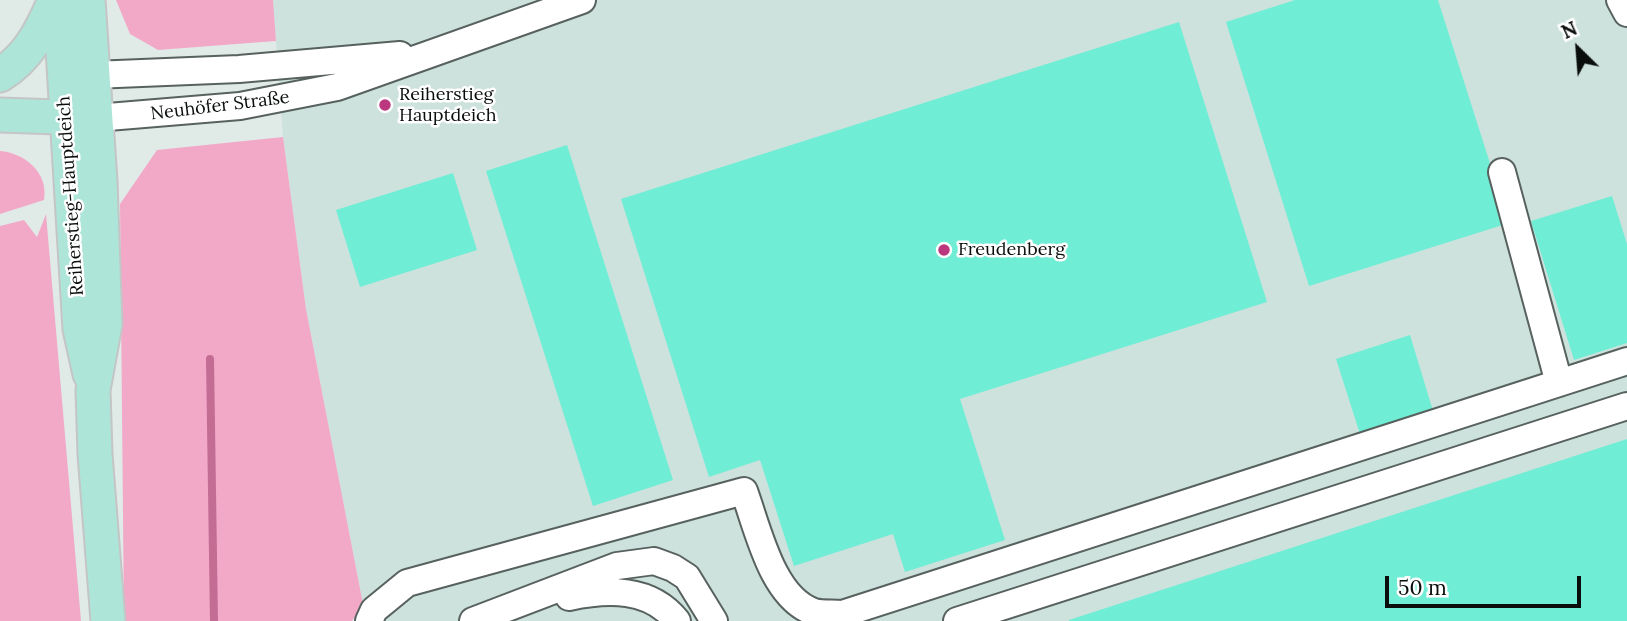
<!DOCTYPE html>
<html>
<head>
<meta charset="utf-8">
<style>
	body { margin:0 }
	#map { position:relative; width:1627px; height:621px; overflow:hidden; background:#e0ebe8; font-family:Lora,serif }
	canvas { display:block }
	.north { position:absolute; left:1543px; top:14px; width:70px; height:70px; -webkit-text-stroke:5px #fff; paint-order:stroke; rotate:335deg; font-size:19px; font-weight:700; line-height:28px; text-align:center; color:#090d0c }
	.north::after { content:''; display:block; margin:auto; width:24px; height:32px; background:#090d0c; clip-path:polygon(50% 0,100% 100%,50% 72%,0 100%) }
	.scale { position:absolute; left:1385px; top:576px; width:196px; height:32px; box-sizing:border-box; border:4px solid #090d0c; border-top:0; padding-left:9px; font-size:21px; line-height:24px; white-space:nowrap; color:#090d0c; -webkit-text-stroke:5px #fff; paint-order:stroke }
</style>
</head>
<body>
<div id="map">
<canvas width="1627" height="621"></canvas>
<div class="north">N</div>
<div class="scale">50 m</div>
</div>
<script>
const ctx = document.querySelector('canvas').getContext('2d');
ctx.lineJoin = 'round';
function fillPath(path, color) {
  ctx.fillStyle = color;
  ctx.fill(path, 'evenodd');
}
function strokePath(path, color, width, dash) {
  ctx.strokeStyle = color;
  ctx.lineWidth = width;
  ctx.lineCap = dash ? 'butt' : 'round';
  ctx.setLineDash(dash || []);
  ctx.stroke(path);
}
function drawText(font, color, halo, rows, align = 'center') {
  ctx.font = font + ' Lora,serif';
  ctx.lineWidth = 5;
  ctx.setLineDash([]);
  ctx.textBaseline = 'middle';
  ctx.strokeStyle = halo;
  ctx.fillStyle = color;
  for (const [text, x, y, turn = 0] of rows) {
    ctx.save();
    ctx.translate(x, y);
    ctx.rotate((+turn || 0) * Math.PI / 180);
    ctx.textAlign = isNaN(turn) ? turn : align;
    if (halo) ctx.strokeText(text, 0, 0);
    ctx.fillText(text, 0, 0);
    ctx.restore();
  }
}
const built = new Path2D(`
	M273,0H1627V621H376L363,604L306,309L283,137Z`);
const green = new Path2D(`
	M116,0H273L276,41L158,50L130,34Z
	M283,137L306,309L363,604L352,621H124L120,204L157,150Z
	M0,151C25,153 49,173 44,200L0,214Z
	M46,214L81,621H0V226L24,220L37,237Z`);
const stream = new Path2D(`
	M210,359L214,621`);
const building = new Path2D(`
	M1295,0H1438L1509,223L1309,286L1226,22Z
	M1179,22L1267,302L960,399L1005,540L905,572L893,534L794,566L760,460L709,477L621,199Z
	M567,145L673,480L593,506L486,171Z
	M453,173L477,250L360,287L336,210Z
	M1612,196L1627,244V343L1574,360L1531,221Z
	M1410,335L1433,411L1360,434L1336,359Z
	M1627,439V621H1069V620Z`);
const minor = new Path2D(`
	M1620,0L1627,13
	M93,75L239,69L400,55
	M96,118L240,106L337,87L582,0
	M1502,172L1559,383
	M569,597C607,589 650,587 677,621
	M369,621L374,610L407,583L744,491C758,529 772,598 814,612C822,614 834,613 842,614L1627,361
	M473,621L617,566L654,561L673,568L687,577L714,621
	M957,621L1627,406`);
const major = new Path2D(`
	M60,0L80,329L90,374
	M88,0L100,181L105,324L93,390L95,454L108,621
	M0,75C29,57 42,30 55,0
	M0,115L87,118`);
const markers = [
	[385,105,7,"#bb377e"],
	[944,250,7,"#bb377e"]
];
const poiNames = [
	["Reiherstieg",399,95],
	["Hauptdeich",399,116],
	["Freudenberg",958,250]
];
const streetNames = [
	["Neuhöfer Straße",220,106,-7],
	["Reiherstieg-Hauptdeich",71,196,-94]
];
fillPath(built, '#cde2dd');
fillPath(green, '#f2a9c8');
strokePath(stream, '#c36d94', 8);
fillPath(building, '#6fedd5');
strokePath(minor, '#57615e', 30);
strokePath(major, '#c4c5c5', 37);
strokePath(minor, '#fff', 26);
strokePath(major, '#aee5d9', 33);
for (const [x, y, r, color] of markers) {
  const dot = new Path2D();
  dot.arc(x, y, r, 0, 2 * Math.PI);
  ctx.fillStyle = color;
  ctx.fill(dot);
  strokePath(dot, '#fff', 2.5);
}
drawText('18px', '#090d0c', '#fff', poiNames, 'left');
drawText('18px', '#090d0c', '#fff', streetNames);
</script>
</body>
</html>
